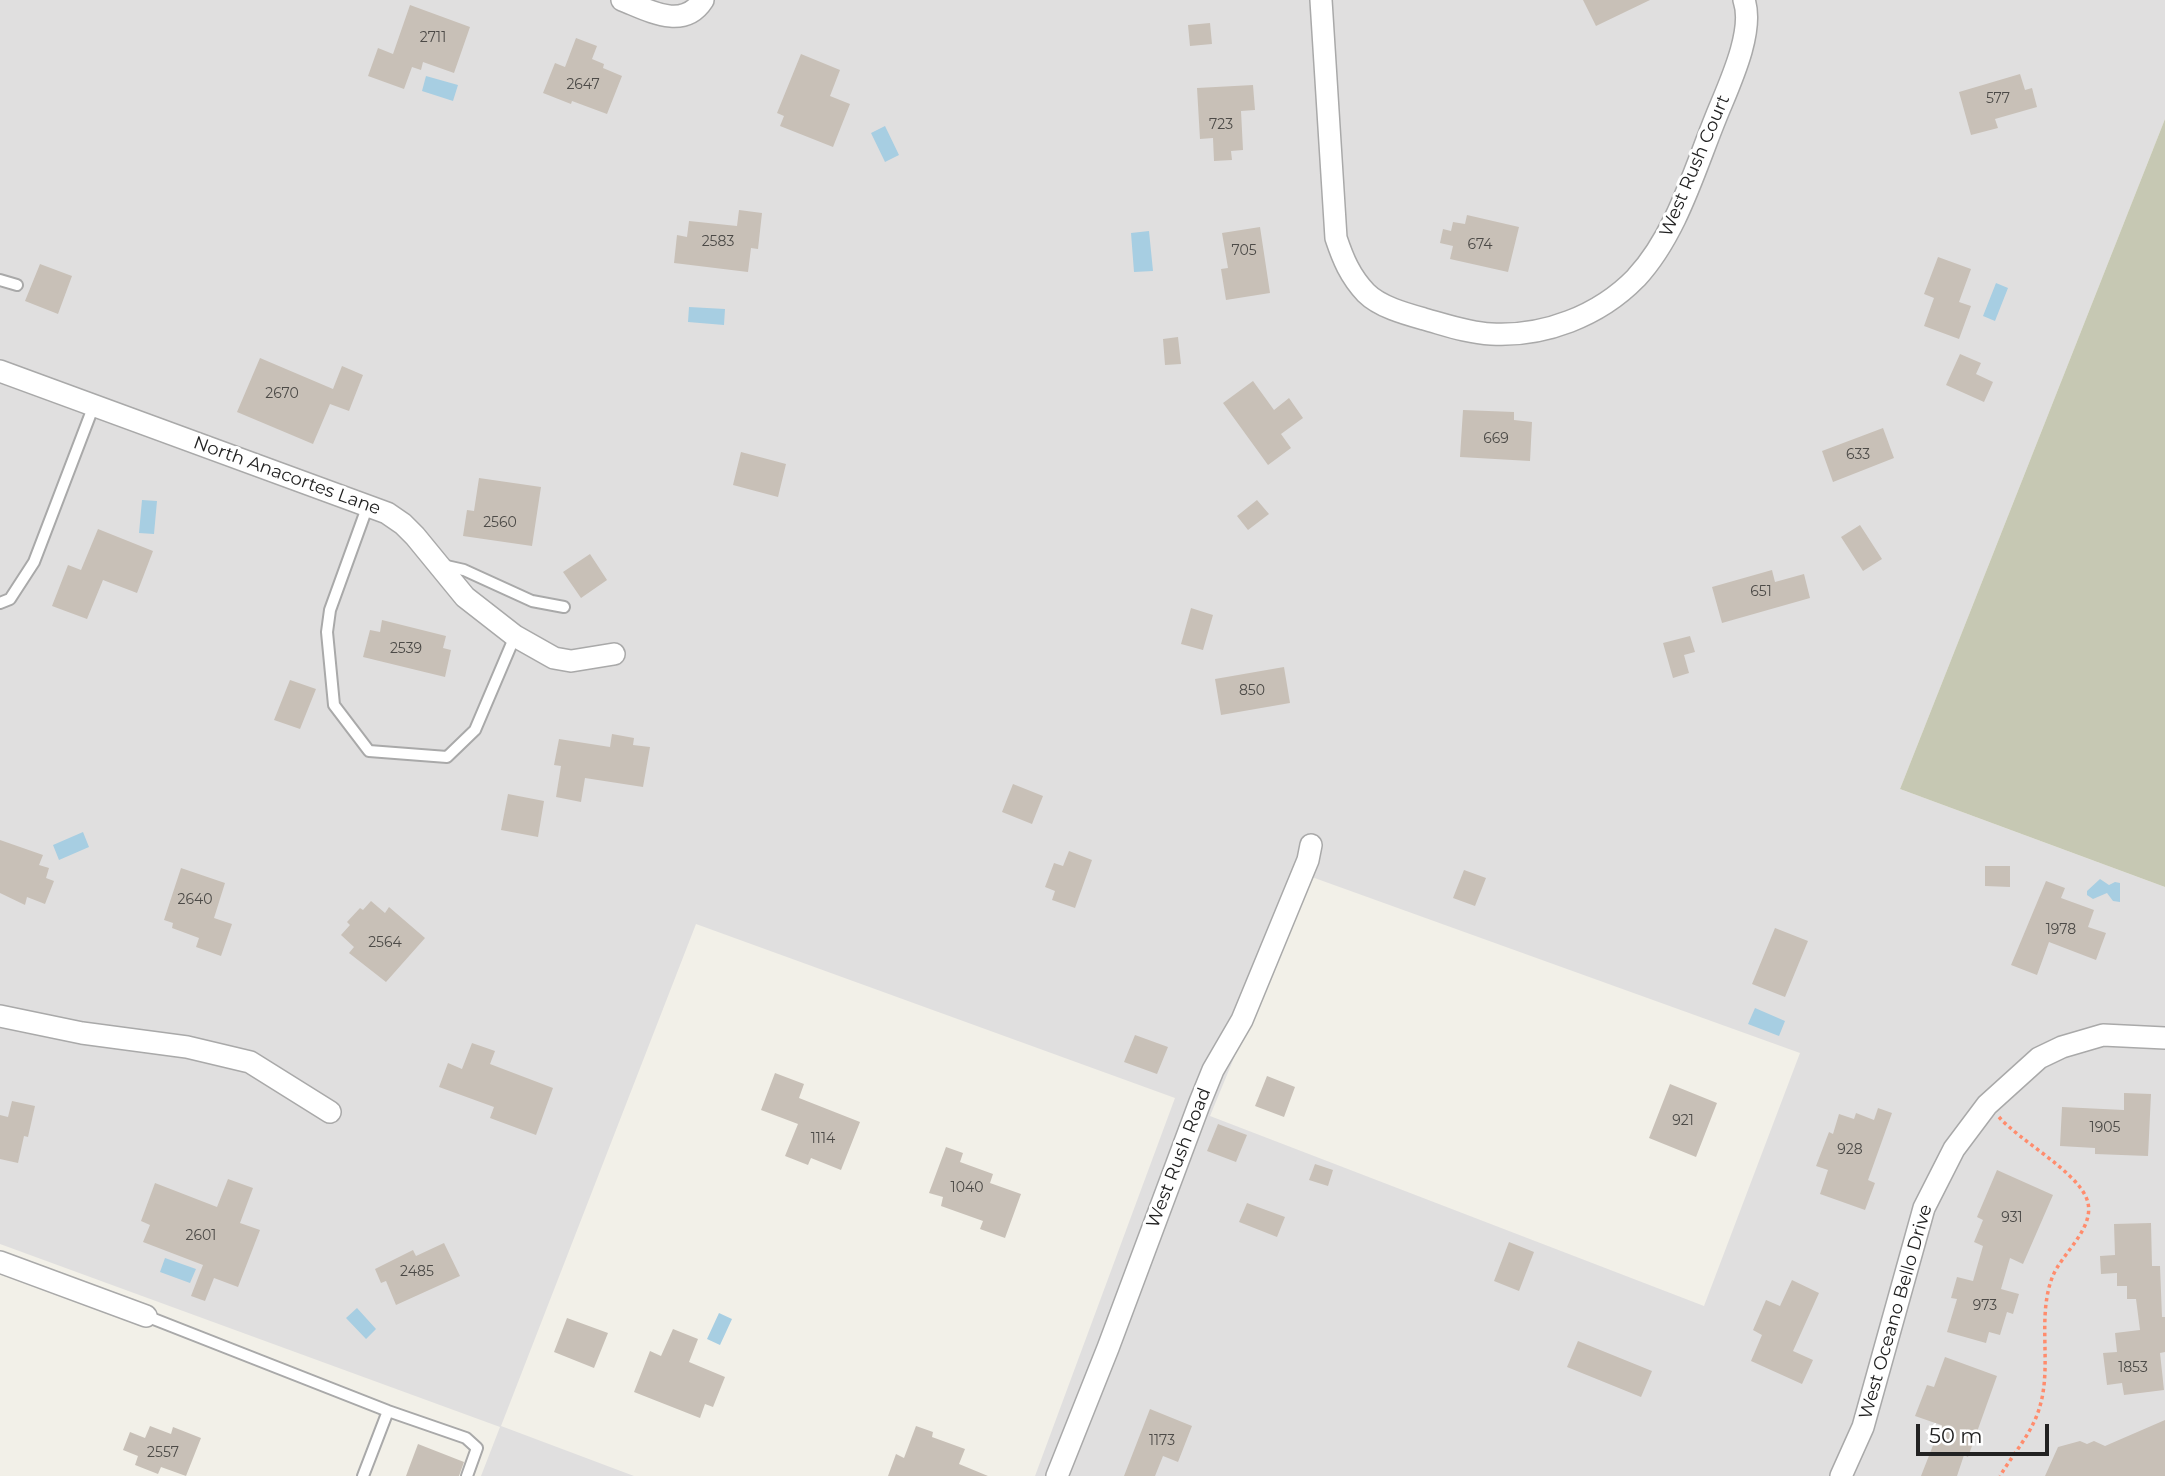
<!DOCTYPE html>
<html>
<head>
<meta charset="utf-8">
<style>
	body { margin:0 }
	#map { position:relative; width:2165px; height:1476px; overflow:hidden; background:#f2f0e8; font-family:Montserrat,sans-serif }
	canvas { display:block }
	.scale { position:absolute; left:1916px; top:1424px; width:133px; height:32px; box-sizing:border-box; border:4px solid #222; border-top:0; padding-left:9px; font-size:21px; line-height:24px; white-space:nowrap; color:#222; -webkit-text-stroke:5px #fff; paint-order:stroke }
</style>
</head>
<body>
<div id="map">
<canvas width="2165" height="1476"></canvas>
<div class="scale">50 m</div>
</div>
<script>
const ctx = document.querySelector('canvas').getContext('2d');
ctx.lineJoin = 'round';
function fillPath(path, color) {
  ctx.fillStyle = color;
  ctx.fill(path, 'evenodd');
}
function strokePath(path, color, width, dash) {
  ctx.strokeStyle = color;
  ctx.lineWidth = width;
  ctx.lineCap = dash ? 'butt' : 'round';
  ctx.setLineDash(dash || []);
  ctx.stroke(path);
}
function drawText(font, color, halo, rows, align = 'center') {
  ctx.font = font + ' Montserrat,sans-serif';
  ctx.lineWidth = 6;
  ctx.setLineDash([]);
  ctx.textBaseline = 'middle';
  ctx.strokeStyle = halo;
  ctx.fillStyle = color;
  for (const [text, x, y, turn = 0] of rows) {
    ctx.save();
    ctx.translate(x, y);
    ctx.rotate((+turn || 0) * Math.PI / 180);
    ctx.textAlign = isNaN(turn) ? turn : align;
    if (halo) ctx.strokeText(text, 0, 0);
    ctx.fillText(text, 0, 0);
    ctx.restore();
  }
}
const residential = new Path2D(`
	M0,0H2165V119L1900,789L2165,887V1476H1035L1175,1098L696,924L501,1426L634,1476H481L500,1427L0,1244ZM1309,876L1800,1053L1704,1306L1210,1116Z`);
const construction = new Path2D(`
	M2165,119V887L1900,789Z`);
const water = new Path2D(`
	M426,76L458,85L453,101L422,91Z
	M885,126L899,155L885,162L871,133Z
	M1149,231L1153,271L1134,272L1131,233Z
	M1996,283L2008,288L1995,321L1983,316Z
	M689,307L725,309L724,325L688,322Z
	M142,500L157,501L154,534L139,533Z
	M83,832L89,847L59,860L53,845Z
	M2100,879L2109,885L2115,882L2120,883V902L2113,901L2107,893L2093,899L2087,895V891Z
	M1755,1008L1785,1021L1779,1036L1748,1024Z
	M165,1258L196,1269L190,1283L160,1272Z
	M357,1308L376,1329L366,1339L346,1318Z
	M719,1313L732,1319L720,1345L707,1339Z`);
const building = new Path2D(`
	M1583,0H1650L1596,26Z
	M410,5L470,27L454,73L423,62L421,70L412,67L404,89L368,76L378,48L393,54Z
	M1210,23L1212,44L1190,46L1188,25Z
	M576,38L597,46L592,59L604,64L603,68L622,76L607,114L572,101L571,104L543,93L555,63L565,67Z
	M801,54L840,70L830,96L850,104L833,147L780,126L784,116L777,113Z
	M2020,74L2025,90L2032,88L2037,107L1995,119L1998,128L1971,135L1959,92Z
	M1253,85L1255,110L1241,111L1243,150L1231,151L1232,160L1214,161L1213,138L1200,139L1197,88Z
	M739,210L762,213L758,249L751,248L748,272L674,263L677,235L687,237L689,221L737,226Z
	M1467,215L1519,227L1508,272L1450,259L1453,246L1440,243L1443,229L1451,231L1453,222L1465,224Z
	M1260,227L1270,293L1226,300L1221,269L1228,268L1222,233Z
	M1938,257L1971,269L1959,302L1971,306L1959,339L1924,326L1934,298L1924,294Z
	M40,264L72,276L58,314L25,301Z
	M1178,337L1181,364L1165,365L1163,339Z
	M1960,354L1981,363L1976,374L1993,382L1984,402L1946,385Z
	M260,358L333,389L342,366L363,375L349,411L330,404L313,444L237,412Z
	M1253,381L1274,410L1289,398L1303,418L1281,434L1291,448L1268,465L1223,403Z
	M1463,410L1514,412V420L1532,422L1530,461L1460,457Z
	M1883,428L1894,458L1833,482L1822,451Z
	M741,452L786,464L778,497L733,485Z
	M479,478L541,487L532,546L463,536L467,510L474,511Z
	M1257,500L1269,514L1248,530L1237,516Z
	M1860,525L1882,559L1863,571L1841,537Z
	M98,529L153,551L137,593L103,580L87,619L52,606L68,565L81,570Z
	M590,554L607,580L581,598L563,572Z
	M1772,570L1775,582L1804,574L1810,598L1722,623L1712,587Z
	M1191,608L1213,615L1203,650L1181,644Z
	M382,620L446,636L443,648L451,650L445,677L363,657L370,630L380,632Z
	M1690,636L1695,652L1684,655L1689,673L1673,678L1663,643Z
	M1284,667L1290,703L1221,715L1215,679Z
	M290,680L316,689L300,729L274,720Z
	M612,734L634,738L633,745L650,747L643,787L585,778L581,802L556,797L561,766L554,765L559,739L610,747Z
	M1013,784L1043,796L1032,824L1002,812Z
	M508,794L544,801L538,837L501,830Z
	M0,840L43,855L39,865L49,868L46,878L54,881L45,904L27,897L25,905L0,893Z
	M1069,851L1092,860L1075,908L1052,900L1055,891L1045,887L1054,863L1063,866Z
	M1985,866H2010V887L1985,886Z
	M181,868L225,883L214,918L232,924L221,956L196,947L199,938L172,928L173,923L164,920Z
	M1464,870L1486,878L1475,906L1453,898Z
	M2046,881L2065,888L2061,898L2094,910L2088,927L2106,933L2096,960L2049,942L2037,975L2011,965Z
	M371,901L385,913L389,907L425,938L386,982L349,953L354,947L341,935L350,925L347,922L360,908L363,910Z
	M1775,928L1808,941L1785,997L1752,984Z
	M1135,1035L1168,1047L1157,1074L1124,1062Z
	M472,1043L495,1051L490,1064L553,1088L536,1135L490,1118L494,1107L439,1087L448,1063L462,1069Z
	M775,1073L804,1084L799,1098L860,1122L841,1170L811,1158L808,1165L785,1156L798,1124L761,1110Z
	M1267,1076L1295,1087L1284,1117L1255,1106Z
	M1670,1084L1717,1103L1696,1157L1649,1138Z
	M2124,1093L2151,1094L2148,1156L2095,1154V1148L2060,1146L2062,1107L2124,1110Z
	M12,1101L35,1106L28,1137L24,1136L18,1163L0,1159V1115L8,1117Z
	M1878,1108L1892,1113L1868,1180L1875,1183L1865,1210L1820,1194L1828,1170L1816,1166L1829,1132L1833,1134L1839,1114L1854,1119L1856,1113L1874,1120Z
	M1218,1124L1247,1135L1236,1162L1207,1151Z
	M946,1147L963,1153L960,1162L993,1174L990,1183L1021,1194L1005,1238L980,1229L983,1221L941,1206L943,1197L929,1193Z
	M1315,1164L1333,1170L1328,1186L1309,1180Z
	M1997,1170L2053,1195L2023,1264L2010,1258L2001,1289L2019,1294L2013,1314L2007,1312L2000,1335L1989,1332L1986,1343L1947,1332L1957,1299L1951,1298L1957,1277L1973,1281L1983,1246L1974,1242L1983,1220L1977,1217Z
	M228,1179L253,1188L240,1223L260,1230L238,1287L214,1278L205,1301L191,1296L203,1265L143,1242L150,1225L141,1221L155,1183L217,1207Z
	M1247,1203L1285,1217L1277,1237L1239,1222Z
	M2151,1223L2152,1266H2160L2162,1317H2165V1352L2160,1353L2164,1390L2124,1395L2122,1383L2107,1385L2103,1353L2117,1352L2115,1333L2140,1330L2136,1299H2127V1286H2117V1273L2101,1274L2100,1256L2115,1255L2114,1224Z
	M1509,1242L1534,1252L1519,1291L1494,1281Z
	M444,1243L460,1276L396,1305L386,1281L381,1283L375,1269L413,1250L416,1256Z
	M1792,1280L1819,1293L1793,1351L1813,1360L1802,1384L1751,1361L1762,1335L1753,1330L1766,1300L1780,1306Z
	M567,1318L608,1333L594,1368L554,1352Z
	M673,1329L698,1339L689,1362L725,1377L713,1407L705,1404L700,1418L634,1392L650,1351L661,1356Z
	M1578,1341L1652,1371L1641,1397L1567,1367Z
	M1945,1357L1997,1376L1968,1457L1964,1455L1957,1476H1921L1941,1425L1915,1416L1927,1385L1934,1387Z
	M1150,1409L1192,1426L1178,1462L1163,1456L1155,1476H1124Z
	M2165,1420V1476H2045L2058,1447L2080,1441L2087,1444L2094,1441L2105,1446Z
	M150,1426L171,1434L173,1427L201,1438L186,1476L161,1467L158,1474L135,1465L138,1456L123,1450L130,1432L145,1438Z
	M916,1426L933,1432L932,1437L965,1449L959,1464L988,1476H888L896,1454L904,1458Z
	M418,1444L464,1462L459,1476H406Z`);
const path = new Path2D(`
	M1999,1117C2020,1141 2073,1169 2086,1197C2099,1226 2061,1253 2052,1278C2037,1318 2052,1365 2040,1406C2033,1432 2013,1454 2000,1476`);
const lane = new Path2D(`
	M0,280L17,285
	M368,505L330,610L327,632L334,705L369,751L447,757L475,730L515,636
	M442,565L464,570L532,601L564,607
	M0,603L10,599L34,562L94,405
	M146,1316L388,1411L466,1438L477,1448L467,1476
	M363,1476L388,1411`);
const street = new Path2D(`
	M622,0C648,10 683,31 703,0
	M1321,0L1336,238C1343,259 1350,276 1366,293C1380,307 1406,314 1424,319C1446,325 1468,333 1491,334C1544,337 1599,316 1636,278C1676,235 1694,171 1716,117C1728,87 1755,32 1744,0
	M0,371L387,513L403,524L415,536L465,597L515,636L554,658L571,661L614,654
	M0,1016L82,1033L187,1047L250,1062L330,1112
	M0,1262L146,1316
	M1057,1476L1108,1348L1200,1102L1213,1070L1242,1020L1308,860L1311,845
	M1841,1476L1863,1427L1924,1208L1954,1149L1987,1105L2039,1058L2062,1047L2103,1035L2165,1038`);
const numberNames = [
	["2711",433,38],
	["2647",583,85],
	["577",1998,99],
	["723",1221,125],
	["2583",718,242],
	["674",1480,245],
	["705",1244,251],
	["2670",282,394],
	["669",1496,439],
	["633",1858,455],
	["2560",500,523],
	["651",1761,592],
	["2539",406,649],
	["850",1252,691],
	["2640",195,900],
	["1978",2061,930],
	["2564",385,943],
	["921",1683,1121],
	["1905",2105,1128],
	["1114",823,1139],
	["928",1850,1150],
	["1040",967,1188],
	["931",2012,1218],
	["2601",201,1236],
	["2485",417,1272],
	["973",1985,1306],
	["1853",2133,1368],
	["1173",1162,1441],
	["2557",163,1453]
];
const streetNames = [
	["West Rush Court",1695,166,-67],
	["North Anacortes Lane",287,476,20],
	["West Rush Road",1179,1158,-69],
	["West Oceano Bello Drive",1896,1312,-74]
];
fillPath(residential, '#e0dfdf');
fillPath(construction, '#c6c8b3');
fillPath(water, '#a7cee2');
fillPath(building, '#c8c0b7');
strokePath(lane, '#a9a9a9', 14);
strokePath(street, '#a9a9a9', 24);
strokePath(path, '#ff8c6d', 3.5, [3.5, 3.5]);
strokePath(lane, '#fff', 10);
strokePath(street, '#fff', 21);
drawText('14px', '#4c4a47', null, numberNames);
drawText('18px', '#222', '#fff', streetNames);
</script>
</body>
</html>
